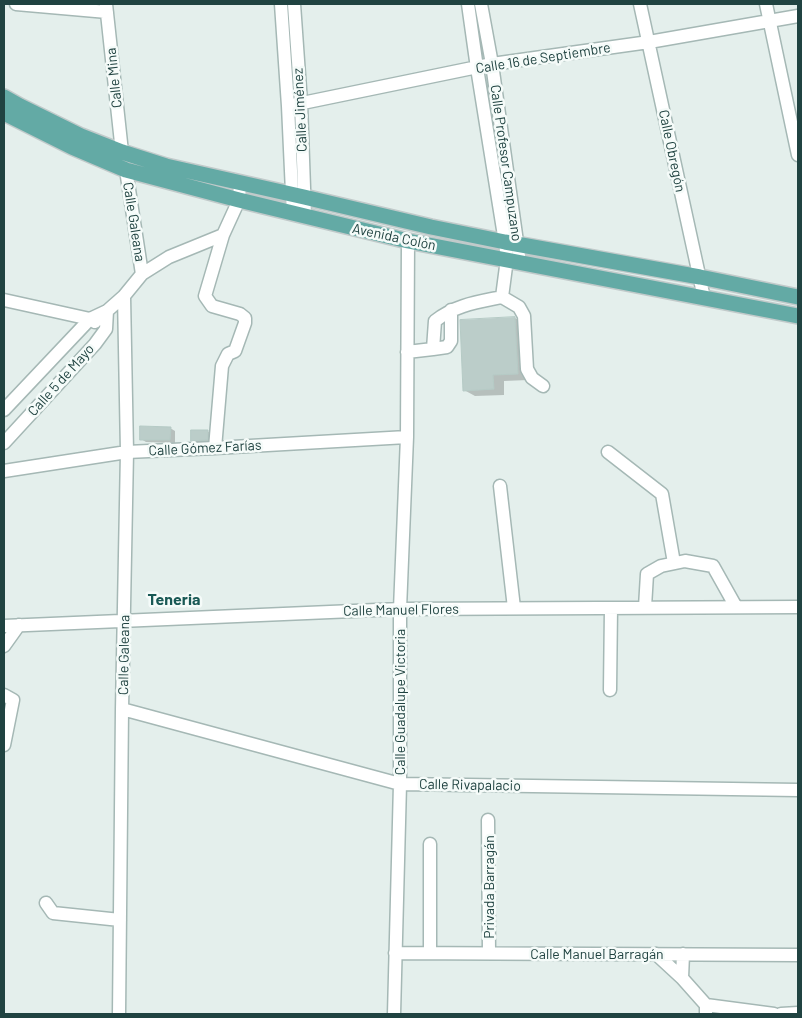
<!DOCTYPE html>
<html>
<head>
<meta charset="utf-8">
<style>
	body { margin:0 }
	#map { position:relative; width:802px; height:1018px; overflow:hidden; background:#e4efec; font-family:Barlow,sans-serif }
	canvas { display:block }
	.frame { position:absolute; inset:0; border:5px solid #204341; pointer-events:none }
</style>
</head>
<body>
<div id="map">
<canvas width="802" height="1018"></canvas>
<div class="frame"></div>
</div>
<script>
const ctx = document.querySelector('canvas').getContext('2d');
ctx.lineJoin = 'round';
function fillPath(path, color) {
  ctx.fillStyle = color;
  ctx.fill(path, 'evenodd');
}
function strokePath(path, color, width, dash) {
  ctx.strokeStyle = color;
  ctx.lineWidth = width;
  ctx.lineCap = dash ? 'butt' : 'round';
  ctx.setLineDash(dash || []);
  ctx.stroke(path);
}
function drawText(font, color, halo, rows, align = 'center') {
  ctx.font = font + ' Barlow,sans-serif';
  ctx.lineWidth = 5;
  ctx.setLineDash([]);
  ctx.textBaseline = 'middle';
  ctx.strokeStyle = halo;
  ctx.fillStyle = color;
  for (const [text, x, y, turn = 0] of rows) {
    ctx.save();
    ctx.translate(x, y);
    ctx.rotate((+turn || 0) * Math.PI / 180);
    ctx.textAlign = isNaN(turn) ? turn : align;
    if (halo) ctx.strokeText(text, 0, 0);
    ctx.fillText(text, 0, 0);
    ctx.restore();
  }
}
const shadow = new Path2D(`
	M515,318L526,324L528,380L504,381V395L475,396L464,390Z
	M170,428L175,431V443L146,442L141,439Z
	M207,431L212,434V442L197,443L192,440Z`);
const building = new Path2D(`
	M515,317L518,374L493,375L494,389L463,391L460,320Z
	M140,426L171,427L170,440H140Z
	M191,430H208V440L191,441Z`);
const minor = new Path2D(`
	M16,4L107,12
	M106,4L122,152
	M281,4L288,106L293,214
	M294,4L301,103L305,216
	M468,4L477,68L505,242L507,259L502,297L519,307L524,316L527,369L532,378L543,386
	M481,4L492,64L520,263
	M640,4L704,298
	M766,4L798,155
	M288,106L492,64L649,42L798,16
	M126,170L142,274
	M4,300L90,319L95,322
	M433,349L447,347L451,341V310
	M407,352L433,349L435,321C455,305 478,302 502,297
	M4,410L90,319L107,311L124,296L142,274L169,257L223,235L239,200L240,183
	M4,443L95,344L106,329L107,311
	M215,448L222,366L228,354L235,351L245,323V318L240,314L212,306L205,296L223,235
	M608,452L662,494L674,563
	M4,471L127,452L215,448L407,437
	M500,486L514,608
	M645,607L647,574L661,566L685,561L713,566L736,607
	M4,626L400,609L798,607
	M4,646L19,625
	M610,690L611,608
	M4,695L13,700L4,745
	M122,709L400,784L798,790
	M488,820L489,953
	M46,903L53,913L120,920
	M395,953L798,955
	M430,953V844
	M656,954L682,978
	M683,954L682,978L706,1005V1014
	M706,1005L774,1014
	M119,1014L122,709L127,452L124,296
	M394,1014L400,784V609L407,437L408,241
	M781,1014L798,1013`);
const major = new Path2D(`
	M4,97L20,106L81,136L122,152L166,166L304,197L431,227L505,242L700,277L798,297
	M4,113L72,147L126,170L239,200L408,241L798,316`);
const streetNames = [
	["Calle 16 de Septiembre",543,58,-9],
	["Calle Mina",114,78,-96],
	["Calle Jiménez",300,110,-93],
	["Calle Obregón",672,151,78],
	["Calle Profesor Campuzano",506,163,82],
	["Calle Galeana",134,222,81],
	["Avenida Colón",394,237,12],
	["Calle 5 de Mayo",61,380,-48],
	["Calle Gómez Farías",205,448,-3],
	["Calle Manuel Flores",401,610,-1],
	["Calle Galeana",124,655,-89],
	["Calle Guadalupe Victoria",400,702,-90],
	["Calle Rivapalacio",470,785,1],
	["Privada Barragán",489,887,-90],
	["Calle Manuel Barragán",597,954]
];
const quarterNames = [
	["Teneria",174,600]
];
fillPath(shadow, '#0003');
fillPath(building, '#bbcdc9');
strokePath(building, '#b5cac5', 1);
strokePath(minor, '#a5b8b5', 15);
strokePath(major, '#c1caca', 18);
strokePath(minor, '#fff', 12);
strokePath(major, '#63aaa5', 15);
drawText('14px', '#204341', '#f5fbf9', streetNames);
drawText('bold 16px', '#195955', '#f5fbf9', quarterNames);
</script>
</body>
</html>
